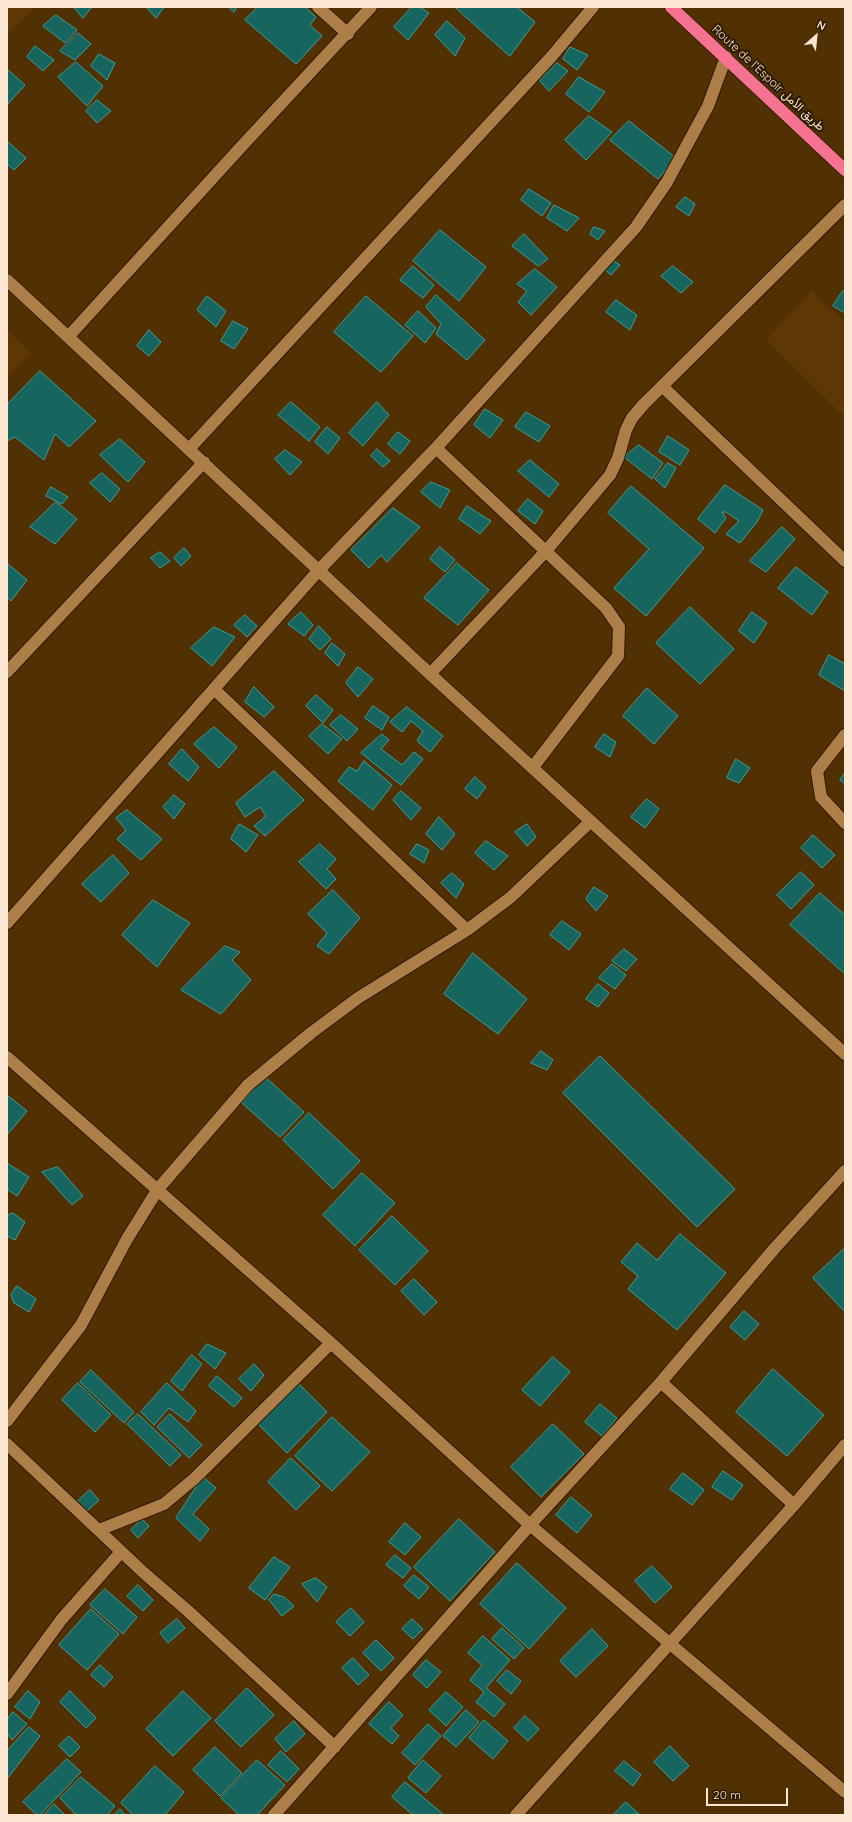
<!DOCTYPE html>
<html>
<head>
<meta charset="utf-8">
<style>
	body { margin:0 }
	#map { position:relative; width:852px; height:1822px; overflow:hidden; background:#513003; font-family:Quicksand,sans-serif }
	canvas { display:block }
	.frame { position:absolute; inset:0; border:8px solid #fbe6d1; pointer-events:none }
	.north { position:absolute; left:796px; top:16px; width:40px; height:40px; -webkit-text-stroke:3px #2e1b05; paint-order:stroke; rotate:27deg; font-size:11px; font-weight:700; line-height:16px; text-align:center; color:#fbe6d1 }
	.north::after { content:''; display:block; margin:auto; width:14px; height:18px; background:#fbe6d1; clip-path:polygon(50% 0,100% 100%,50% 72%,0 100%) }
	.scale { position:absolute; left:706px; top:1788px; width:82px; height:18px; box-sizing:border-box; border:2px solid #fbe6d1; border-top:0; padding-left:5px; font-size:12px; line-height:14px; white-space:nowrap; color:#fbe6d1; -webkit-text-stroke:3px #2e1b05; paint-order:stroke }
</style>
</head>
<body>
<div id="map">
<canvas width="852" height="1822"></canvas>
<div class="frame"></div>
<div class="north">N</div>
<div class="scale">20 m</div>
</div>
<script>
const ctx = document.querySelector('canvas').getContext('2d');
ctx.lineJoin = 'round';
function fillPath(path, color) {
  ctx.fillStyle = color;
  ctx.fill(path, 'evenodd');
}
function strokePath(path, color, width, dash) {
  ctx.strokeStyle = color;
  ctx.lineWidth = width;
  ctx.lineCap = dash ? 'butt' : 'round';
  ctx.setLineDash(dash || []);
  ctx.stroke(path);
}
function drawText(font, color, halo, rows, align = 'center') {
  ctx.font = font + ' Quicksand,Vazirmatn,sans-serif';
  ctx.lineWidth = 4;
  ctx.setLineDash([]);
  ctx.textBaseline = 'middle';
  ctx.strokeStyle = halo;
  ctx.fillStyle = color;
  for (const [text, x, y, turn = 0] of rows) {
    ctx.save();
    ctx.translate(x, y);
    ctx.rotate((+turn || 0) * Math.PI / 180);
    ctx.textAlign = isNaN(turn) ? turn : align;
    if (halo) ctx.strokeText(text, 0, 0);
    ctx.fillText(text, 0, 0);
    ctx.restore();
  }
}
const built = new Path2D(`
	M7,7H36L7,34Z
	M811,291L845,322V417L766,340Z
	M7,330L31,353L7,378Z`);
const building = new Path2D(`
	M74,7H92L83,18Z
	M147,7H164L156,18Z
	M229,7H237L234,12Z
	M258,7H305L316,17L310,25L322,36L296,64L245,20Z
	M412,7H420L429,13L408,40L394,27Z
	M455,7H517L535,22L510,56Z
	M56,15L77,30L65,43L43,26Z
	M447,21L465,38L455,56L435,35Z
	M78,33L91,44L75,60L60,51Z
	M35,46L54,60L43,71L27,57Z
	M570,47L588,55L577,70L563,59Z
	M99,54L115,63L107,80L91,66Z
	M76,62L103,86L87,106L58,77Z
	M557,63L568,71L549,91L540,81Z
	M7,69L25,85L7,105Z
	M579,77L605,92L589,112L566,94Z
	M97,100L111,111L97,123L86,111Z
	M589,116L612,132L586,160L565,140Z
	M629,121L676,158L658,179L610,140Z
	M7,141L26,158L14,170L7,164Z
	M529,189L551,203L542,216L521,200Z
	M685,197L695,204L689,216L676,207Z
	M554,205L579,218L567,231L547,218Z
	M594,227L605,231L598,240L590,234Z
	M440,230L486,267L459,301L413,261Z
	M524,234L548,259L538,266L512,246Z
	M612,260L620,265L611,275L604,269Z
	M413,266L434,285L423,298L400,280Z
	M673,266L693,282L681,293L661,276Z
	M535,269L557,287L531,315L518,302L527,291L517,284Z
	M843,291L845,292V313L833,306Z
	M436,295L485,340L467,360L436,334L441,324L426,307Z
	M207,296L226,311L216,327L197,310Z
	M366,296L413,336L381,372L334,332Z
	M616,300L637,315L630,330L606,312Z
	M418,311L436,328L425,343L405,325Z
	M233,321L248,329L234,349L221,341Z
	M149,330L161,342L149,356L137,346Z
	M40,371L96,421L69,447L55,434L44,460L15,437L7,441V405Z
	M291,402L320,427L309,441L278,415Z
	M377,402L389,415L363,446L349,433Z
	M485,409L503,420L490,438L474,425Z
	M526,412L550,426L539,442L515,427Z
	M327,427L340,438L328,454L315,442Z
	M398,432L410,441L400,454L388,444Z
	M668,436L689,450L680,465L659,452Z
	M120,439L145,462L128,482L100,455Z
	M639,445L663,463L652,479L624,457Z
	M377,449L390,461L383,467L371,456Z
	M285,450L302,462L290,475L275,459Z
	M530,460L559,484L549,497L518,471Z
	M668,463L676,468L665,488L655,479Z
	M102,473L120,489L110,502L90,483Z
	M431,482L450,490L440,508L421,492Z
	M725,485L763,510L757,522L740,543L726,534L739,521L726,512H722L726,518L715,533L698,519Z
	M631,486L704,548L646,616L614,588L649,549L608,513Z
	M51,487L68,497L62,504L46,496Z
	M528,499L543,511L535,524L518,511Z
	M56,502L77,519L55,544L30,527Z
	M467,506L491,521L480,534L459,519Z
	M393,508L420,527L387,562L381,555L369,568L351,550Z
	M782,527L795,539L766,572L750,561Z
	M440,547L455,560L445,572L430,559Z
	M184,548L191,556L181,566L174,558Z
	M160,552L170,561L160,568L151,558Z
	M457,563L489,590L458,625L424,598Z
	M8,564L27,580L11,601L7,597Z
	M796,567L828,592L812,615L778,588Z
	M690,607L734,649L700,684L656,643Z
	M301,612L313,625L304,636L288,624Z
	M752,612L767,623L754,643L739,631Z
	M245,615L257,626L247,637L234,625Z
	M319,626L331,639L320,650L309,639Z
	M214,627L235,637L212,666L191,648Z
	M332,643L345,654L338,666L325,653Z
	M829,655L845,664V691L819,675Z
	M358,667L373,679L358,697L346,683Z
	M254,687L274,707L264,717L245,702Z
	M647,688L678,716L654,744L623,716Z
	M316,695L333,710L323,723L306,706Z
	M373,706L389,717L382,730L365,718Z
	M407,707L443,736L430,752L417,741L423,731L411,721L402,732L390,722Z
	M341,715L358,729L347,741L330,725Z
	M322,724L342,739L328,754L309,736Z
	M214,727L237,747L219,768L194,744Z
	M382,734L389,740L381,749L402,765L414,752L423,759L401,785L361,753Z
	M604,734L616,742L610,757L595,747Z
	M182,749L199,767L188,781L169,764Z
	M736,759L750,768L739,783L727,778Z
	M364,761L392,785L373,810L338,781L349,767L357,771Z
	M274,771L304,800L265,836L254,826L266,816L260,807L245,817L236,803Z
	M845,773V784L840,780Z
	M475,777L486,787L477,799L465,789Z
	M401,791L421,808L411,820L393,800Z
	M174,795L185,804L174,819L163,807Z
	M647,799L659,809L645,828L631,817Z
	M127,810L162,839L141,860L117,839L126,830L116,818Z
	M439,817L455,834L442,850L426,834Z
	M239,824L258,835L246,852L231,839Z
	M527,824L536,837L527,846L515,832Z
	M813,835L835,855L822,868L801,848Z
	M486,841L508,856L494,870L475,853Z
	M320,844L336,859L327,869L336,879L326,889L299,862Z
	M417,844L429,850L424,863L410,854Z
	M113,855L129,873L101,902L82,884Z
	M801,872L814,885L791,909L777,895Z
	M452,873L464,884L456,898L441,883Z
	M594,887L608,896L596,911L586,899Z
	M333,890L360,918L329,954L317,946L327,933L308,914Z
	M820,893L845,915V974L790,925Z
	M153,900L190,923L157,967L122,935Z
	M562,921L581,934L569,950L550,935Z
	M225,946L240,952L232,960L251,980L221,1014L181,990Z
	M624,949L637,959L626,971L612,961Z
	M473,953L527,999L498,1034L444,994Z
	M612,964L626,975L615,989L599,978Z
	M598,984L609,993L598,1007L586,999Z
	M541,1051L553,1060L547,1070L531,1063Z
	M600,1056L735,1189L697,1227L563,1093Z
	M265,1077L304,1112L280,1137L242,1103Z
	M7,1095L27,1111L7,1135Z
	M309,1113L360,1161L333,1189L283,1140Z
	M7,1163L29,1177L17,1196L7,1189Z
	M58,1167L83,1196L72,1205L42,1172Z
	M362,1173L395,1203L355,1246L323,1215Z
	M13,1213L25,1222L15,1240L7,1236V1216Z
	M392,1216L428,1251L395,1285L359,1250Z
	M680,1234L726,1273L677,1330L628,1289L638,1276L621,1262L637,1243L657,1260Z
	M845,1248V1312L813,1278Z
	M414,1279L437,1302L424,1315L401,1291Z
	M17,1286L36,1299L29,1312L14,1303L11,1295Z
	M744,1311L759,1324L745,1340L730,1327Z
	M207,1344L226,1353L215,1369L199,1355Z
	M192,1355L202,1364L182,1391L171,1381Z
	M553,1357L570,1372L540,1406L522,1390Z
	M254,1364L264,1375L251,1391L239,1379Z
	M773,1369L824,1415L787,1456L736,1412Z
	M91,1370L134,1412L124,1423L80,1382Z
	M217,1376L242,1398L234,1407L209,1386Z
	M78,1383L111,1415L95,1432L62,1400Z
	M167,1383L196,1411L188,1422L169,1408L154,1425L141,1412Z
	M298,1383L327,1412L287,1453L258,1424Z
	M600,1404L617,1418L602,1436L585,1422Z
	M138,1414L181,1455L170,1466L127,1424Z
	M170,1414L202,1445L189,1458L157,1427Z
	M332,1417L370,1452L332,1491L295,1456Z
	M553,1424L584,1454L541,1497L511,1467Z
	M291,1458L320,1486L296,1510L268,1482Z
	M723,1471L743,1485L732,1500L712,1487Z
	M683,1473L704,1490L692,1505L670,1489Z
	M203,1477L216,1488L193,1514L209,1529L200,1541L176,1518Z
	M90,1490L99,1500L85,1513L76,1503Z
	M571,1497L592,1515L577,1533L556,1515Z
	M142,1519L149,1526L138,1538L131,1530Z
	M459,1519L495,1552L450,1601L414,1567Z
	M405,1523L421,1537L405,1555L389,1542Z
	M395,1555L411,1568L403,1578L386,1565Z
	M274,1557L290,1567L265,1600L249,1588Z
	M517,1563L566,1608L529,1649L480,1604Z
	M652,1566L672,1587L655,1603L635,1581Z
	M414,1575L429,1587L419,1599L404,1586Z
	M316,1578L327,1587L317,1602L302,1584Z
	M138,1585L153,1600L143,1611L127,1596Z
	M105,1589L137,1617L123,1634L90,1605Z
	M274,1594L284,1597L294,1606L282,1616L269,1600Z
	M351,1608L364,1622L350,1636L336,1622Z
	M91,1609L119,1634L87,1670L59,1645Z
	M177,1619L185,1628L168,1643L160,1633Z
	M412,1619L423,1629L413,1639L402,1629Z
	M502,1628L524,1648L514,1659L492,1639Z
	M592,1629L608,1646L576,1677L560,1661Z
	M483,1636L510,1660L486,1688L505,1704L494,1717L476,1702L484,1692L470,1680L482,1665L468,1653Z
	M376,1640L394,1658L381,1671L363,1653Z
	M353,1658L369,1675L358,1685L342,1668Z
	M426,1660L441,1672L427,1688L413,1675Z
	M100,1665L113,1677L104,1687L91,1675Z
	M507,1670L521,1681L511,1694L497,1681Z
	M247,1688L274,1715L241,1747L215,1721Z
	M28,1691L40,1702L30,1719L15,1707Z
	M70,1691L96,1718L86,1728L60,1702Z
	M183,1691L211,1718L173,1756L146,1729Z
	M446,1692L463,1707L446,1726L429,1710Z
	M389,1702L403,1715L391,1728L399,1736L392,1744L369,1724Z
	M466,1710L479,1722L456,1747L443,1736Z
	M13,1712L27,1724L12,1740L7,1733V1720Z
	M525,1716L539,1729L528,1741L514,1728Z
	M484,1720L508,1741L493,1759L469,1738Z
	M294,1721L305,1734L286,1752L275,1739Z
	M428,1724L441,1736L415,1765L402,1753Z
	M29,1727L40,1736L7,1779V1751Z
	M69,1736L80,1747L70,1757L59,1746Z
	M670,1746L689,1766L673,1781L654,1762Z
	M215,1747L242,1773L220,1796L193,1770Z
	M281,1751L299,1769L287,1782L268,1765Z
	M67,1759L81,1772L40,1815H37L23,1802Z
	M257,1760L285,1785L257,1815H239L221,1798Z
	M423,1760L441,1776L426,1793L408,1778Z
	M624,1761L641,1775L633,1786L615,1771Z
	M155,1766L184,1792L165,1815H133L121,1803Z
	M81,1777L115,1806L107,1815H76L60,1798Z
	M405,1782L444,1815H413L392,1797Z
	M626,1802L639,1814L613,1815Z
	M54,1804L65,1815H44Z
	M120,1809L125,1815H114Z`);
const street = new Path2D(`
	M318,7L348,34
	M7,280L430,674L845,1054
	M68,337L240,148L371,7
	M662,386L845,561
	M436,448L606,608L619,627L618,656L533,767
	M189,449L552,56L593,7
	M7,672L204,462
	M430,674L546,551L610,475L618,458L626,430L632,418L643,405L845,205
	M214,689L467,930
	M845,735L817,771L821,797L845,823
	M7,923L319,570L436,448L636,227L667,182L708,106L726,57
	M7,1057L331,1343L530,1525L845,1792
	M661,1382L794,1505
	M7,1421L81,1325L127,1239L158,1189L248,1085L311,1033L358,998L467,930L511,897L591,821
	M7,1444L144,1573L188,1611L335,1747
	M99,1530L164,1504L195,1478L331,1343
	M7,1694L61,1620L121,1552
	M274,1815L530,1525L661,1382L774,1249L845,1171`);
const secondary = new Path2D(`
	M516,1815L794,1505L845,1445`);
const highway = new Path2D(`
	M671,7L845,170`);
const streetNames = [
	["Route de l’Espoir طريق الأمل",768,78,43]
];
fillPath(built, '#5e3804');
fillPath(building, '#16655f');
strokePath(building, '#3d9f97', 1);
strokePath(street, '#301a00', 14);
strokePath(secondary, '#301a00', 14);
strokePath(highway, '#301a00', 14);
strokePath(street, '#ae7e49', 12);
strokePath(secondary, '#ae7e49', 12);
strokePath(highway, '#f57290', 12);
drawText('12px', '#fbe6d1', '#2e1b05', streetNames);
</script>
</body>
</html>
